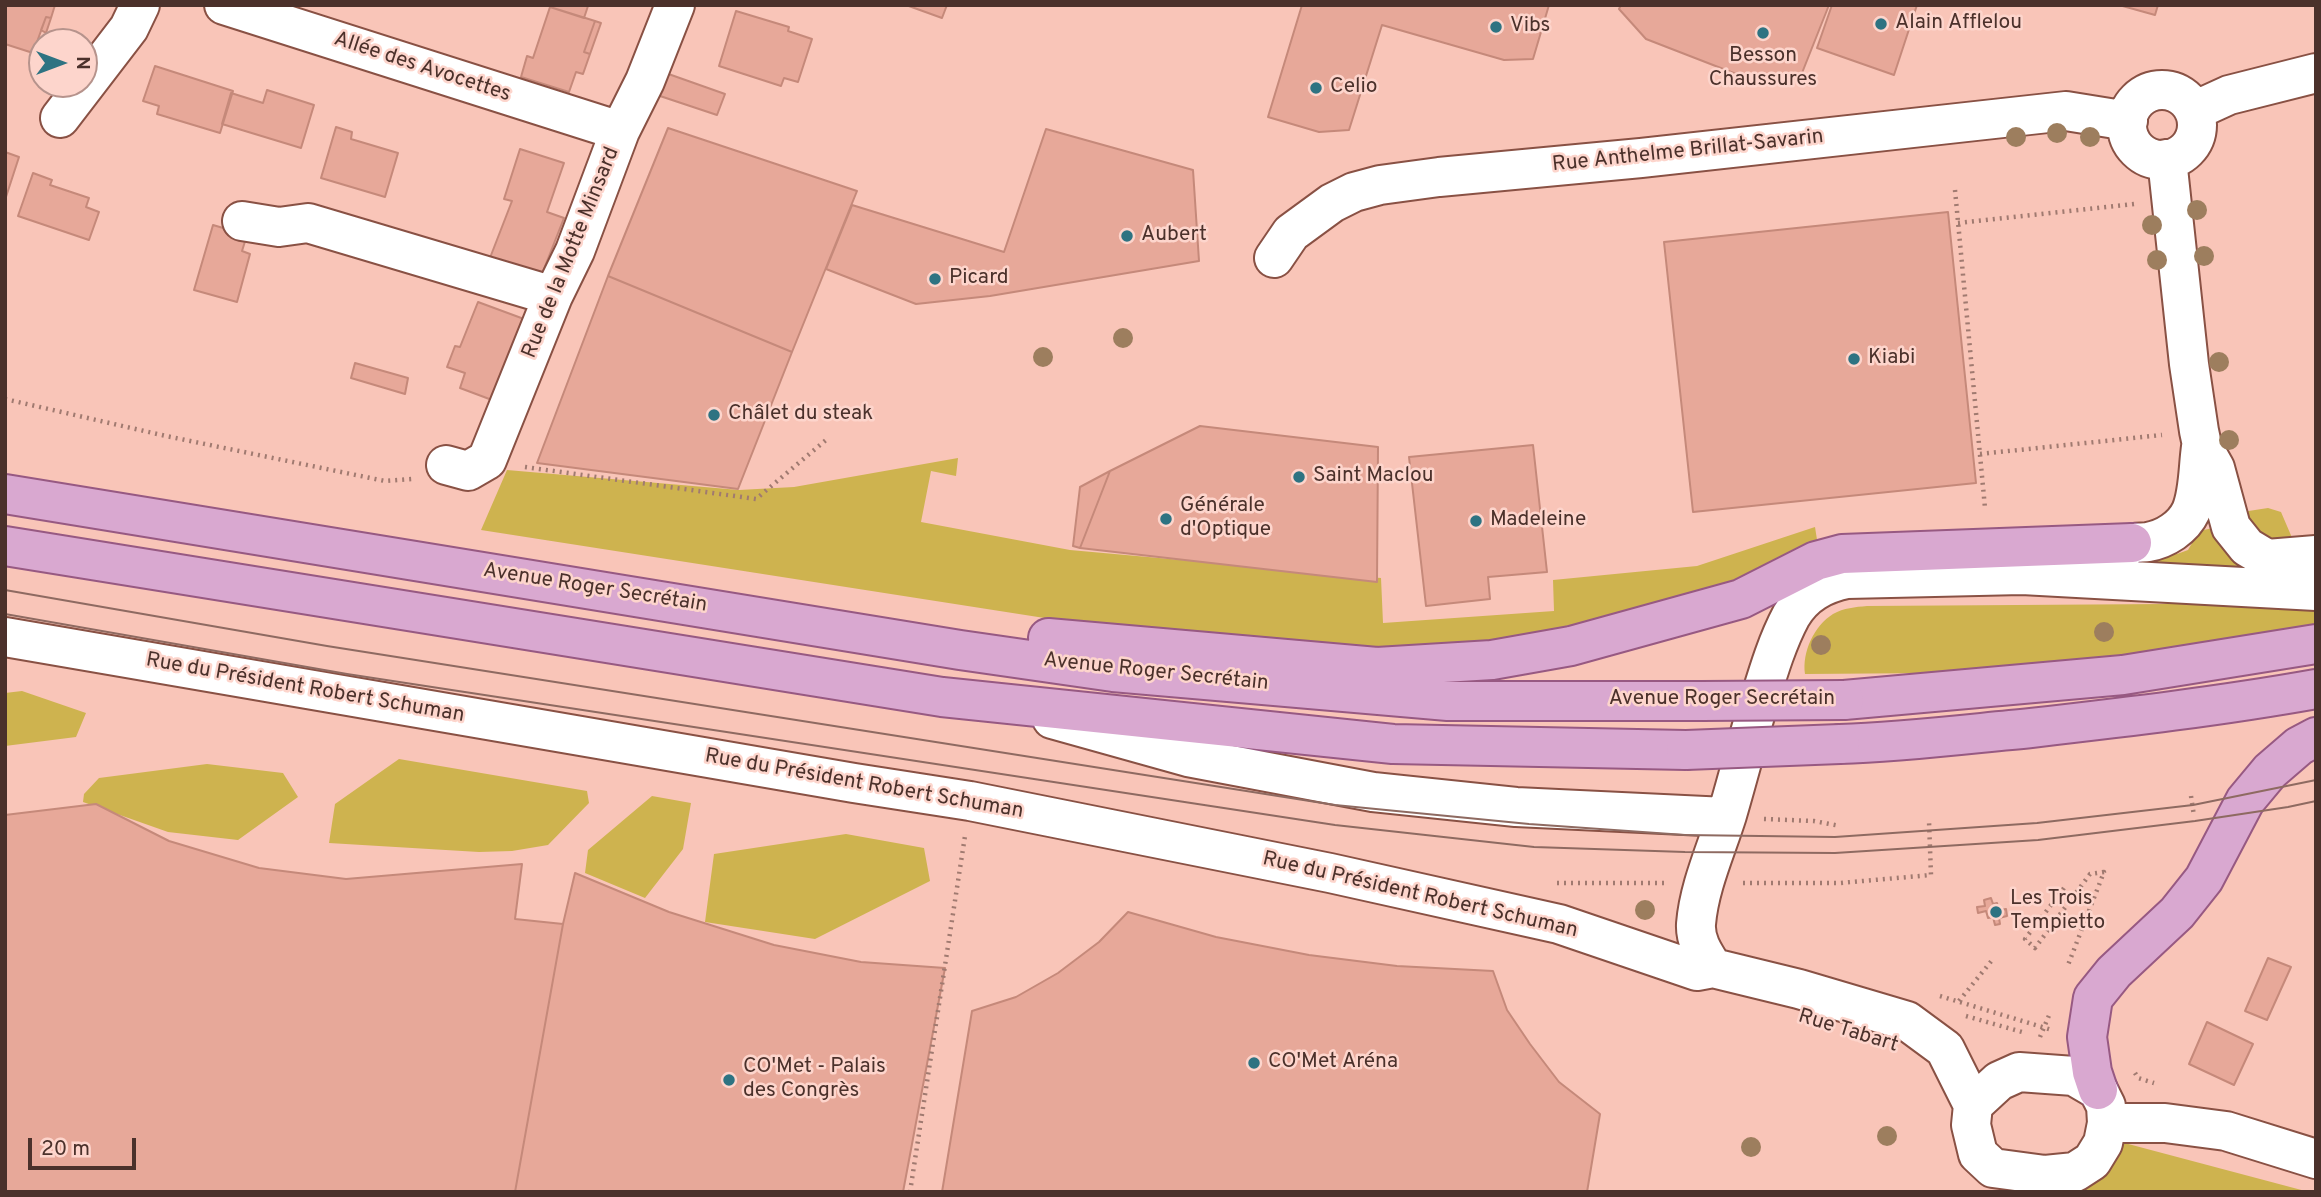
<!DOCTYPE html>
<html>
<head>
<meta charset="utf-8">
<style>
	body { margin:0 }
	#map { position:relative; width:2321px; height:1197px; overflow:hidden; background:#f9c5b8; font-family:Overpass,sans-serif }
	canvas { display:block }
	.frame { position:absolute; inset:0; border:7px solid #4b312b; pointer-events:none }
	.north { position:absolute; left:28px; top:28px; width:70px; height:70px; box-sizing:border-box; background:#fdd5cc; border:2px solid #b6938c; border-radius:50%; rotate:90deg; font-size:19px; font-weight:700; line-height:28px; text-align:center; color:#4b312b }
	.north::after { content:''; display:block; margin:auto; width:24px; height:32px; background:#2e7382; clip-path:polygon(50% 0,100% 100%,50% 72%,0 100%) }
	.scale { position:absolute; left:28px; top:1138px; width:108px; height:32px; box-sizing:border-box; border:4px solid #4b312b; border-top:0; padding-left:9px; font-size:21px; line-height:24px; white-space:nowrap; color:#4b312b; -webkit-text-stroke:5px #fdd5cc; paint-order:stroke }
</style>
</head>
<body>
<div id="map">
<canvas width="2321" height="1197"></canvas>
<div class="frame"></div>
<div class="north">N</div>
<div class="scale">20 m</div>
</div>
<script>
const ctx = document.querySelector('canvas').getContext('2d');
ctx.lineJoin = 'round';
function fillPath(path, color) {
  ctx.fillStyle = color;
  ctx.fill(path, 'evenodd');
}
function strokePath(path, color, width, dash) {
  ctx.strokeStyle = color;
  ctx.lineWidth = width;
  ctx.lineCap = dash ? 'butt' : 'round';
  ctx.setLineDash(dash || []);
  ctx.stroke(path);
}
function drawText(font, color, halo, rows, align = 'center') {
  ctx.font = font + ' Overpass,sans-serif';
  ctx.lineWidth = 5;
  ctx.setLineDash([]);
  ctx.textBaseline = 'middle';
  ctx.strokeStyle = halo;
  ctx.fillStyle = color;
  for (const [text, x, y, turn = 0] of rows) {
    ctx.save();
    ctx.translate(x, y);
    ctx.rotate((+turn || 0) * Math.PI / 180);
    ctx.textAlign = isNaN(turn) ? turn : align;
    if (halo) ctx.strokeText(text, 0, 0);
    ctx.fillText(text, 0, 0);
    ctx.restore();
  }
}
const green = new Path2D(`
	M958,458L956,476L931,471L921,522L1070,550L1381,578L1383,623L1554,611L1553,580L1697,566L1815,527L1818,546L1765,572L1558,643L1373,658L1211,644L481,530L507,470L739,490L794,487Z
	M2268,508L2281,512L2293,540L2316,535V541C2276,541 2268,546 2242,512Z
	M2213,528L2276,572L2128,568L2127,559L2177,554L2188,550L2199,531Z
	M2316,603V624L2231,639L2084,660L1936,673L1805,674C1802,652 1814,626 1833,614C1844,608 1855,607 1867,606Z
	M22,691L86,713L76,737L5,746V693Z
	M399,759L587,791L589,803L548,845L512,851L479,852L329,843L335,804Z
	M207,764L283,773L298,797L238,840L168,832L83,802L84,794L99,778Z
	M652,796L691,803L683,849L645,898L585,873L588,850Z
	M846,834L924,848L930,881L815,939L705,922L714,854Z
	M2117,1141L2309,1192H2058Z`);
const building = new Path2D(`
	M5,5H55L51,18L46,17L33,53L5,44Z
	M551,5H587L588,6L584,18L550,7Z
	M906,5H947L942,18Z
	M1302,5H1549L1533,59L1504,60L1382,25L1349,130L1319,132L1268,117Z
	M1621,5H1829L1800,78L1762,84L1646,39L1619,9Z
	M1832,5H1917L1894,75L1817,48Z
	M2119,5H2158L2155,15Z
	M550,7L595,21L584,52L590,54L583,74L576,72L569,92L521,77L527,56L533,58Z
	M736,11L789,27L788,31L812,39L798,82L784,78L781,86L719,66Z
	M46,17L51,18L46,33L41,30Z
	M595,21L601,23L590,54L584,52Z
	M155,66L233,91L220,133L157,114L159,106L143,101Z
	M660,71L725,94L717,115L651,93Z
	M267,90L314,105L301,148L222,124L231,93L263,103Z
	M336,127L352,132L351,139L398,153L385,197L321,178Z
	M668,128L857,191L792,352L608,276Z
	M1046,129L1193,170L1199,261L990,296L916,304L826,269L852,205L1004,252Z
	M520,149L564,163L547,212L564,218L540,279L488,263L512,201L504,199Z
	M5,152L19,157L5,200Z
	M33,173L52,180L50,185L89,198L86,207L99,212L89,240L18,216Z
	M1948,212L1976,483L1693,512L1664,242Z
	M213,225L247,235L242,251L250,254L237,302L194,290Z
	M608,276L792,352L738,489L537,463Z
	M478,302L524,319L492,400L460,388L465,373L447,367L455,346L460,347Z
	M355,363L408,378L405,394L351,378Z
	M1200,426L1378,447L1377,582L1080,548L1110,471Z
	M1533,445L1547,572L1488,577L1490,599L1426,606L1409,457Z
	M1110,471L1080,548L1073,546L1080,487Z
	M96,804L169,841L259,868L346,879L522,864L515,919L563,924L515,1192H5V815Z
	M575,873L669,912L774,945L861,962L945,968L903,1192H515L563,924Z
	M1991,898L1993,904L1997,903L1999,910L2006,909L2007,916L1999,918L2000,924L1995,925L1993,917L1988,918L1986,911L1978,913L1977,907L1985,906L1984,900Z
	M1128,912L1216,937L1309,955L1397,966L1493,971L1507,1010L1530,1044L1559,1082L1600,1114L1587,1192H942L972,1011L1016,997L1058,973L1099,942Z
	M2268,958L2291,967L2267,1020L2245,1011Z
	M2207,1022L2253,1044L2234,1085L2189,1064Z`);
const path = new Path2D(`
	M1955,190L1985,508
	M1958,223L2134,204
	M5,399L166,436L385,481L412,479
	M1980,454L2162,435
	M525,467L756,499L826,440
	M2191,796L2194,816
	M1764,819L1814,821L1840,826
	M1557,883H1668
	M1743,883H1840L1931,875L1929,821
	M2064,888L2025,939L2035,948L2090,874L2104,872L2068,965
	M1940,996L2052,1030
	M1959,1001L1993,959
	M1966,1016L2022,1032
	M2040,1037L2050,1013
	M2135,1073L2138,1078L2154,1083
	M910,1192L965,836`);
const minor = new Path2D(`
	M224,5L620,131
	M2127 125a35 35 0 1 1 70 0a35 35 0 1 1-70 0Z
	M2194,111L2229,95L2316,73
	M60,118L129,28L140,5
	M2167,159L2189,364L2199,431L2202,445L2215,468L2231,527L2247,547L2267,559L2316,555
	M242,221L279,227L308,223L553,296
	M1274,258L1291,233L1332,203L1354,192L1380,185L1439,177L1641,158L2066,111L2128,121
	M446,465L468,471L487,460L553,296L575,251L620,131L645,81L675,5
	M2113,571C2116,562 2122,549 2131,544C2135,542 2143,543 2148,542C2165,539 2183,528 2191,511C2199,492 2198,468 2201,447
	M5,637L854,783L970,801L1330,873L1559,924L1697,971L1713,968L1799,989L1907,1021L1945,1049L1973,1105
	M1052,719L1188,757L1373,792L1516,807L1726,817
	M1713,968C1704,954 1695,941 1696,924C1699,887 1716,850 1727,815C1737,781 1746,746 1756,712C1766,680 1775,646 1791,616C1804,594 1823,584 1847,579L2022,575L2316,591
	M2019,1072L2074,1076L2098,1090L2106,1106L2107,1123L2103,1143L2092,1161L2075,1172L2045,1175L1993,1168L1978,1154L1971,1125L1973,1105L1999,1081Z
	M2107,1123H2165L2226,1131L2316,1159`);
const major = new Path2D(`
	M5,494L960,650L1113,672L1448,701H1702
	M5,546L942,697L1393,744L1686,750
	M1048,638L1377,667L1492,660L1571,646L1741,599L1816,561L1842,554L2132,543
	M1844,700L2123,675L2316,644
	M1840,744C1904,742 1967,734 2031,728C2126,717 2221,706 2316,689
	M2098,1090L2092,1072L2087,1037L2093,998L2114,972L2177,913L2204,879L2245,801L2270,771L2299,746L2316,737`);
const tram = new Path2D(`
	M5,590L327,646L1335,805L1529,824L1685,835L1835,837L2037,823L2193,805L2316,780
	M5,614L347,674L1335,825L1534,847L1685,852L1835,853L2038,840L2195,821L2288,807L2316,801`);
const majorBridge = new Path2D(`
	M1702,701L1844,700
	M1686,750L1840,744`);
const trees = [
	[2057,133],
	[2016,137],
	[2090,137],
	[2197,210],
	[2152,225],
	[2204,256],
	[2157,260],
	[1123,338],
	[1043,357],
	[2219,362],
	[2229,440],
	[2104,632],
	[1821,645],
	[1645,910],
	[1887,1136],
	[1751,1147]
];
const markers = [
	[1881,24,7,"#2e7382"],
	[1496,27,7,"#2e7382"],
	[1763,33,7,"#2e7382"],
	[1316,88,7,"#2e7382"],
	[1127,236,7,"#2e7382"],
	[935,279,7,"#2e7382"],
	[1854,359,7,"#2e7382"],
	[714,415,7,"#2e7382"],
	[1299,477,7,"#2e7382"],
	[1166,519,7,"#2e7382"],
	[1476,521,7,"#2e7382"],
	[1996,912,7,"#2e7382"],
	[1254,1063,7,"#2e7382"],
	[729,1080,7,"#2e7382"]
];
const poiNames = [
	["Alain Afflelou",1895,24],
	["Vibs",1510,27],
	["Besson",1763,57,"center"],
	["Chaussures",1763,81,"center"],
	["Celio",1330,88],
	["Aubert",1141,236],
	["Picard",949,279],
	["Kiabi",1868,359],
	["Châlet du steak",728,415],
	["Saint Maclou",1313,477],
	["Générale",1180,507],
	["d'Optique",1180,531],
	["Madeleine",1490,521],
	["Les Trois",2010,900],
	["Tempietto",2010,924],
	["CO'Met Aréna",1268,1063],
	["CO'Met - Palais",743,1068],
	["des Congrès",743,1092]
];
const streetNames = [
	["Allée des Avocettes",422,68,18],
	["Rue Anthelme Brillat-Savarin",1688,152,-6],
	["Rue de la Motte Minsard",572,253,-68],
	["Avenue Roger Secrétain",595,589,9],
	["Avenue Roger Secrétain",1156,673,6],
	["Rue du Président Robert Schuman",305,689,10],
	["Avenue Roger Secrétain",1722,700],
	["Rue du Président Robert Schuman",864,785,10],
	["Rue du Président Robert Schuman",1420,896,13],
	["Rue Tabart",1848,1032,17]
];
fillPath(green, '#ceb34f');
fillPath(building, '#e7a899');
strokePath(building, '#c5897a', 2);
strokePath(minor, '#895144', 42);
strokePath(major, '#975982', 42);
strokePath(path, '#a07a70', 4.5, [2, 5]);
strokePath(minor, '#fff', 38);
strokePath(major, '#d9a8d0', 38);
strokePath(tram, '#8e6a61', 2);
strokePath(majorBridge, '#975982', 42, []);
strokePath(majorBridge, '#d9a8d0', 38);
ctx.fillStyle = '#9d7e5e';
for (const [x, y] of trees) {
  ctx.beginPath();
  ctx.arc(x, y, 10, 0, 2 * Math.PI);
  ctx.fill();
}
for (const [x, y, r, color] of markers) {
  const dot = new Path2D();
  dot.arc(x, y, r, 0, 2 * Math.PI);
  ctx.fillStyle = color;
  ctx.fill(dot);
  strokePath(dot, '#fdd5cc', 2.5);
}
drawText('21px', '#4b312b', '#fdd5cc', poiNames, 'left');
drawText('21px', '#4b312b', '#fdd5cc', streetNames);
</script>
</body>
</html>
